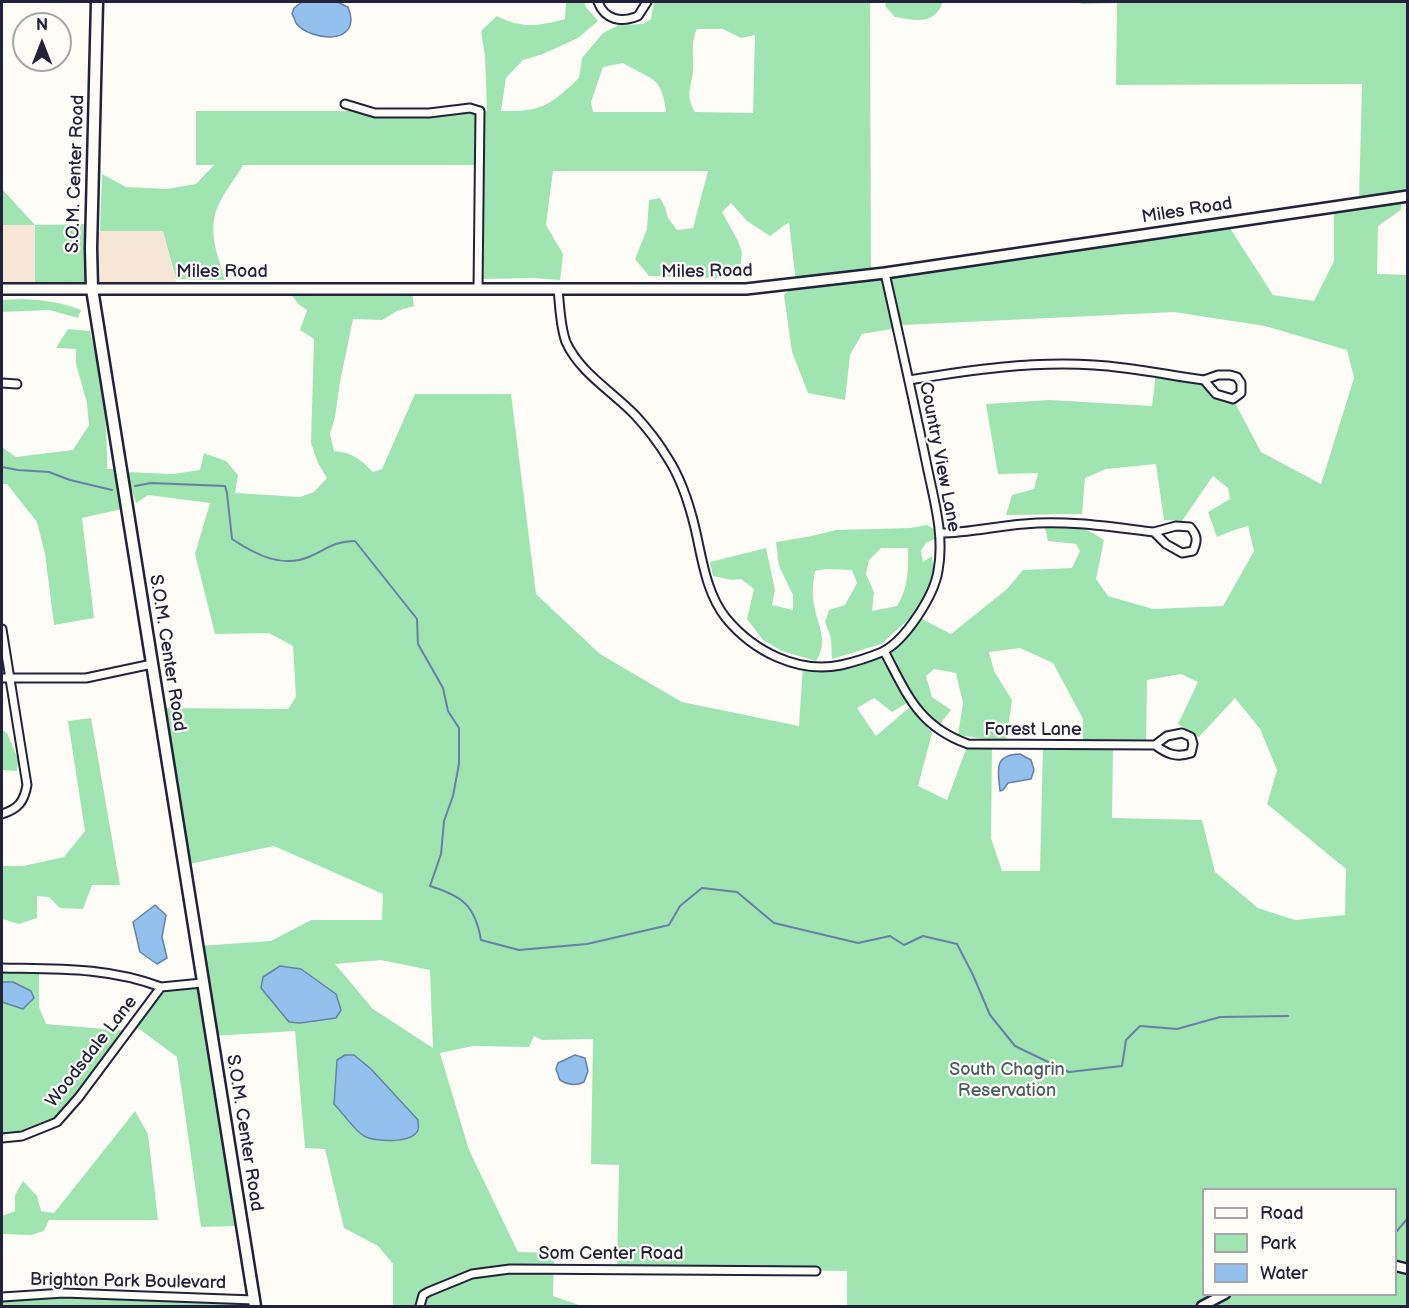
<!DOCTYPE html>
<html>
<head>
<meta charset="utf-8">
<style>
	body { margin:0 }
	#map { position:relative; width:1409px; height:1308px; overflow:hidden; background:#fdfcf7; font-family:"Balsamiq Sans",sans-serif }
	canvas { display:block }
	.frame { position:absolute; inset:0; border:3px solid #22223b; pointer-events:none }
	.legend { position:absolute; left:1202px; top:1188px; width:195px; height:108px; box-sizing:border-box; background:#fdfcf7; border:2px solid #a5a5ac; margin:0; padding:8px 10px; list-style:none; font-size:18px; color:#22223b }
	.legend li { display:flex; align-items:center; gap:12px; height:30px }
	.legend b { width:30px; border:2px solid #a5a5ac }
	.north { position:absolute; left:12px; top:12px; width:60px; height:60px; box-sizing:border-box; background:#fdfcf7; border:2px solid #a5a5ac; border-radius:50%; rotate:0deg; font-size:16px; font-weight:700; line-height:24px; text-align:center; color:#22223b }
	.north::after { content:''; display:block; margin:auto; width:21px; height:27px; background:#22223b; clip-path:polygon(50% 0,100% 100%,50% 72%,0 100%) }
</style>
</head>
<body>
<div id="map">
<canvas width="1409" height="1308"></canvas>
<div class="frame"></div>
<ul class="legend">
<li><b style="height:8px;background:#fdfcf7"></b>Road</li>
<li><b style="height:16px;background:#9fe4b1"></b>Park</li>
<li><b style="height:16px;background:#94c0ed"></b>Water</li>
</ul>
<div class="north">N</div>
</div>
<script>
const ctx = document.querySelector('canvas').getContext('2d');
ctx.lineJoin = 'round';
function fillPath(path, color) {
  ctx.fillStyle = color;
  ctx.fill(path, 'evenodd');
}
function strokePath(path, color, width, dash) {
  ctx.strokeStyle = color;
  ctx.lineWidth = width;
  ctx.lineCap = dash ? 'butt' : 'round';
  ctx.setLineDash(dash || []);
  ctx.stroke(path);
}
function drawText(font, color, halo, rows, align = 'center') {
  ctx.font = font + ' "Balsamiq Sans",sans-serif';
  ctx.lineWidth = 4.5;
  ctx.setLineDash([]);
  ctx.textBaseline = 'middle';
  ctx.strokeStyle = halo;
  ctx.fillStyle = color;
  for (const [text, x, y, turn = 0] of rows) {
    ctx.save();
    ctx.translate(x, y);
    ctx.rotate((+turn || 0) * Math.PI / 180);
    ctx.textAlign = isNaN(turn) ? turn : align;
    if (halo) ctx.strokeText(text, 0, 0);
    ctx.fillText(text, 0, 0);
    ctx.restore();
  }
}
const built = new Path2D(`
	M2,225H35V289H2Z
	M91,231H163L178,289H92Z`);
const green = new Path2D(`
	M566,2H584L586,7L598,21L578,38L543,54L523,60L506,78L501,111C543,112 550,105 579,78L582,58L603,33L619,25L643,24L651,19L654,2H870L871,275L1226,222L1273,295L1314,301L1334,261V206L1359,202L1362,84L1116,85L1117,3L1081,4V2H1407V196L1402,197L1401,210L1378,226L1377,274L1408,275L1407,1306H847V1271L617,1268L619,1165L591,1164L593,1039L542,1040L534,1036L529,1047L473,1046L440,1053L469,1150L518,1252L554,1253L553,1296L582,1306H393V1264L378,1246L344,1228L325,1149L305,1148L295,1031L211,1036L198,946L271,941L311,920H382L383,894L274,846L185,865L160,708L288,709L296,697L293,646L269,633L215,634L195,554L210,503L148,495L136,503L126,472L173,474L200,470L204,453L226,461L238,475L235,493L300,497L314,492L327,478L318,463L311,443L314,339L300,330L307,310L298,304L292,295L412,293L414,306L397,311L382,320L353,319L340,382L335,417L330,434L334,451C354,453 360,459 373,472L382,469L415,394H511L536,594L600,654L682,702L799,726L803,665H840L884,651L918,617L951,634L1007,589L1023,570L1072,568L1080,551L1076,544L1048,541L1045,528C1070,524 1083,525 1104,540L1096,579L1108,596L1153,609L1223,606L1254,551L1248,526L1234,530L1217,537L1208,512L1230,499L1228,488L1213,476L1182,521L1164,520L1156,464L1106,469L1085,478L1082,514L1006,515L1012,495L1034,489L1038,473L998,474L986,404L1050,400L1152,406L1156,373L1204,380L1209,387L1233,399L1261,452L1321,484L1354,378L1347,350L1265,326L1174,312L903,325L896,319L898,328L862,334L850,355L845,400L808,393L792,352L784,295L796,283L789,222L770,236L747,221L731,203L722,212L738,241L742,253L739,276L718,278L649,276L635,259L647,229L649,200L660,198L665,207L668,218L677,230L693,228L708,171H553L546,225L563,254L560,280L534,278L478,279L479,165H243C236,178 224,192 218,206C207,231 218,256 225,280L176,279L163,231H100L102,174L126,187L167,189L196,184L214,165H196V111H487L485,56L481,31L497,16C522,29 539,26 565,19ZM697,29H723L741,38L755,35L753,113L695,112C685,95 691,89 693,71C694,56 690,44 697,29ZM623,63C651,80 662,75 666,112H593L591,102L603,67ZM1020,648L1053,663L1083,719V745H1043L1040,871H1002L991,838L992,745L968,744L947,800L918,786L932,733L911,706L876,736L857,708L874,698L892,712L911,701L936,729L951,710L932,697L926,676L934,669L956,673L963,703L958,735L1006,742L1012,700L994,671L989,652ZM1181,674L1198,682L1178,724L1199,737L1235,698L1260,729L1277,770L1267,804L1346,869L1345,915L1295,920L1258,908L1215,872L1202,820L1112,818L1113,745H1146L1147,680ZM381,960L430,970L433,1048L373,1009L335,964ZM354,1055L371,1069L418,1120L363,1136L346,1115ZM1204,1190H1396V1294H1204Z
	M886,2H943C934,26 916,20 895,17L885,6Z
	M2,189L35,225L91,224L92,289H35V225H2Z
	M22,299C43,300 61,302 81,310L78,318L49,310L2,312V300Z
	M68,329L90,331C101,376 108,423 107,469H116L122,509L82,518L94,618L54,625L45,554L37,522L7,484H2V447L16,457L73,450L89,425L87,403L76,364V349L56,348Z
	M927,525L934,529L937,538L926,543L921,551L923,562L932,556L934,573L917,612L881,644L832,659L831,638L825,622L829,610L845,605L857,583L852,570L826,569L815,571C813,582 812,594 814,605C818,627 829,641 816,661L782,651L763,640L747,619L754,589L741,579L732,580L713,576L710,562L766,548L775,590L772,605L793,610V595L779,566L776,542L812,536L836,530L910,528ZM881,548H908C908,570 909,587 897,606L872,611L874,592L866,574L869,560Z
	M91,718L120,885H92L83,909L60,908L49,897L37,896V918L19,924L2,919V866H23L64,857L85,831L68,721Z
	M2,730L7,733L18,759L17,771L2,770Z
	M2,968L39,969V1007L46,1024L129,1031L57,1122L40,1130L2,1138Z
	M198,983L235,1226L201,1227L177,1057L134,1025L161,987Z
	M135,1111L148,1134L158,1220H49L44,1231L31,1235L2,1234V1216L15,1211V1195L23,1181L37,1196L41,1211L54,1213Z
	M42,1293L254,1300L255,1306H2V1297Z`);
const water = new Path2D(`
	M302,2H337L348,7C364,47 309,41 296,23C295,20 294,17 292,14L294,8Z
	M1020,754L1031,760L1034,770L1031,779L1008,783L1003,790L1000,791C998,770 993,755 1020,754Z
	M155,905L166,915L162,937L167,958L157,964L140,952L133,922Z
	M280,966L301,969L336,994L341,1010L336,1018L300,1023L289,1022L261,988L263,977Z
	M2,982H13L31,991L34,998L23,1009L2,1002Z
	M345,1055H354L371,1069L418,1120C418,1123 419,1127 418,1130C412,1144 374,1142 364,1136C356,1132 341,1111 334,1104L337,1060Z
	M575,1055L585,1058L588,1071L584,1082C576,1086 568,1085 560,1080L556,1069L558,1063Z`);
const stream = new Path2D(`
	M2,467L18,470L49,472L70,480L112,490
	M135,486L151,483L225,486L227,493L232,539C256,555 283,569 311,556C328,548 336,541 355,541L417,619L418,644L443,688L448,711L459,728V764L453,796L444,821L441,854L430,886C462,896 475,905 481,940L519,950L587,944L669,925L680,906L702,888L737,892L774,923L858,943L890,936L904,945L923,936L957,944L973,975L990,1015L1015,1046L1069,1072L1122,1066L1126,1040L1140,1026L1177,1029L1220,1017L1288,1016
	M1396,1232L1408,1218`);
const minor = new Path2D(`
	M598,2C605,20 621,23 638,16L647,2
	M345,104L375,113H429L470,108L480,111L478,289
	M558,290C560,306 560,326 566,342C580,373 612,391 635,415C647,428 658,442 667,457C681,478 689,503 695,528C702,558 706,593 726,618C753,651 798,674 841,665C854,662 870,657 882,652C905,641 934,596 938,571C945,534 933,497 926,461C913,398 899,336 885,273
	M1218,375H1230L1237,377L1241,383V393L1233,399L1216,394L1204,380Z
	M909,380C971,370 1031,361 1094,365C1131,367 1167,375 1204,380
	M2,383L17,384
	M1176,526L1190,527C1197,535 1198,540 1193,551L1182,553L1166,544L1154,532Z
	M940,533C968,533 996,526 1024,524C1068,520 1111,527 1154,532
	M2,629L27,785C24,802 18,809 2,814
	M884,651C907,694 918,726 968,744L1155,745
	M2,678H86L152,664
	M1182,733L1191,737L1193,744L1191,753C1176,758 1167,754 1155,745L1167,736Z
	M2,968C57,969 108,967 161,987
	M2,1138L22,1136L57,1122L79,1097L161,987L202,983
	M2,1297L64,1293L254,1300
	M420,1306L423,1295L428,1292L472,1274L510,1269L816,1271`);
const tertiary = new Path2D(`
	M1396,1266L1408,1269
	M1202,1306L1225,1294`);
const secondary = new Path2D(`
	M2,289H746L885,273L1408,196`);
const primary = new Path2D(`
	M97,2L91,248L92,289L255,1306`);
const streetNames = [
	["S.O.M. Center Road",76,174,-88],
	["Miles Road",1187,211,-9],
	["Miles Road",222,272],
	["Miles Road",707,272,-1],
	["Country View Lane",939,457,79],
	["S.O.M. Center Road",167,653,81],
	["Forest Lane",1033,730],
	["Woodsdale Lane",92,1052,-52],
	["S.O.M. Center Road",244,1133,81],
	["Som Center Road",611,1254],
	["Brighton Park Boulevard",128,1282,1]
];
const parkNames = [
	["South Chagrin",1007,1070],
	["Reservation",1007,1091]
];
fillPath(built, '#f5e6d8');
fillPath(green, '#9fe4b1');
fillPath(water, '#94c0ed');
strokePath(water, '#6681a6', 1.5);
strokePath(stream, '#6681a6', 2);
strokePath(minor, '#22223b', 11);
strokePath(tertiary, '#22223b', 13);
strokePath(secondary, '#22223b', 14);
strokePath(primary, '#22223b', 15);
strokePath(minor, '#fdfcf7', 7);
strokePath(tertiary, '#fdfcf7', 8);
strokePath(secondary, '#fdfcf7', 9);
strokePath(primary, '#fdfcf7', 10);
drawText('18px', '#22223b', '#fdfcf7', streetNames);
drawText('18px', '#485c5e', '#fdfcf7', parkNames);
</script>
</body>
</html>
